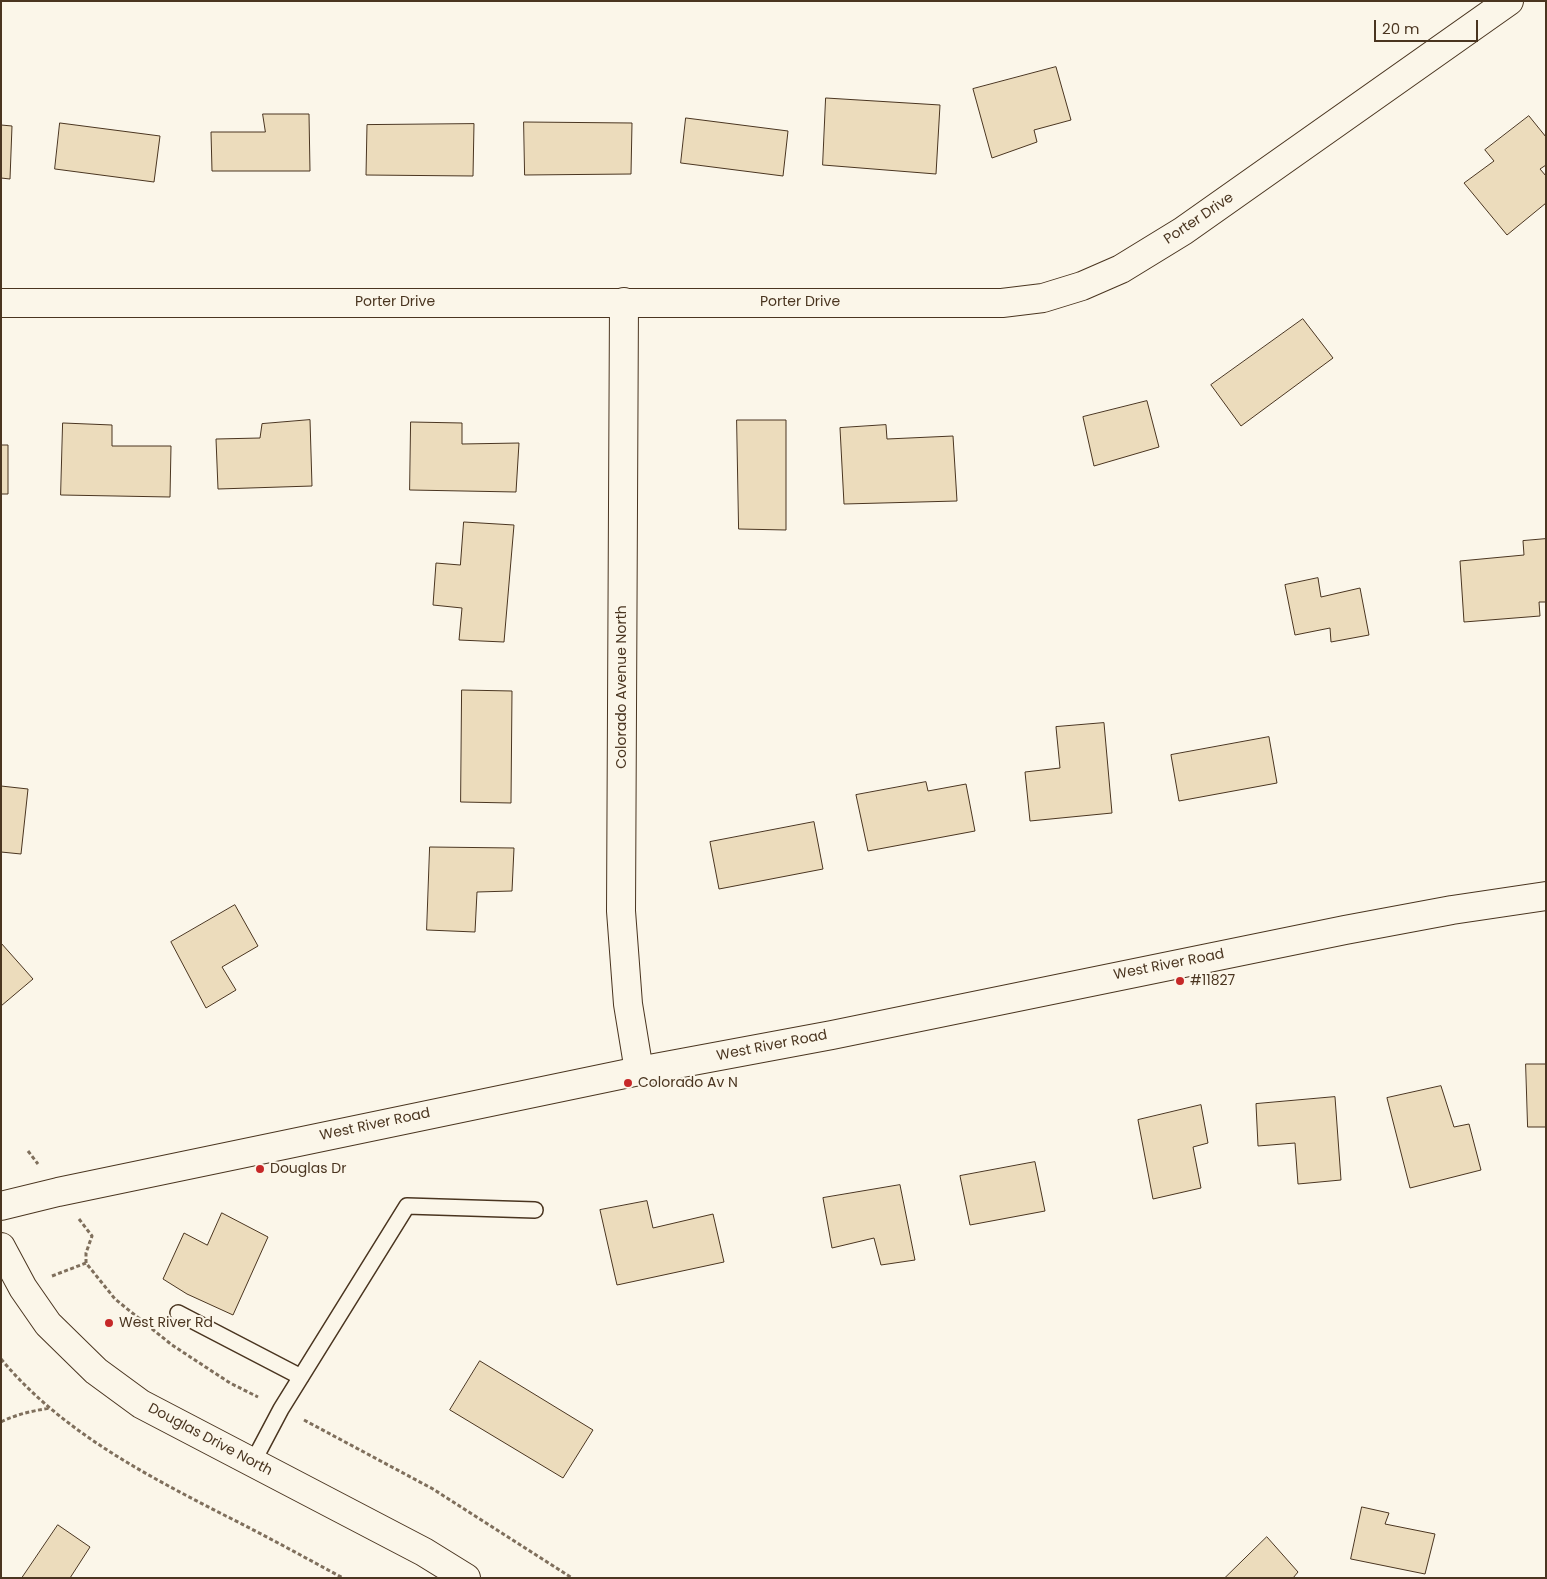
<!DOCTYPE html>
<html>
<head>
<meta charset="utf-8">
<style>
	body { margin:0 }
	#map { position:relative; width:1547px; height:1579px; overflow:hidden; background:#fbf6e9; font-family:Poppins,sans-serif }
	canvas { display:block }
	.frame { position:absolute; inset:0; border:2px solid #4a3520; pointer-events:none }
	.scale { position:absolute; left:1374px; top:20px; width:104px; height:22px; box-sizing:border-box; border:2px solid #4a3520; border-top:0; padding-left:6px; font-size:15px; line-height:18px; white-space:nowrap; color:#4a3520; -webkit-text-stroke:4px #fbf6e9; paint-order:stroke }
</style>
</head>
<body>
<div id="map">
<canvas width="1547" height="1579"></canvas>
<div class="frame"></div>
<div class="scale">20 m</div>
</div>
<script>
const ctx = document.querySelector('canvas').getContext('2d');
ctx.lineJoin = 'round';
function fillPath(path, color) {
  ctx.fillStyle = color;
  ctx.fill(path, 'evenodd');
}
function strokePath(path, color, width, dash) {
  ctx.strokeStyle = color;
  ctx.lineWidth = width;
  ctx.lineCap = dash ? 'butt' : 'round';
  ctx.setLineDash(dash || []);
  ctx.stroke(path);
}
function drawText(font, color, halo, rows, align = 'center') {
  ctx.font = font + ' Poppins,sans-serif';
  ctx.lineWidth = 4;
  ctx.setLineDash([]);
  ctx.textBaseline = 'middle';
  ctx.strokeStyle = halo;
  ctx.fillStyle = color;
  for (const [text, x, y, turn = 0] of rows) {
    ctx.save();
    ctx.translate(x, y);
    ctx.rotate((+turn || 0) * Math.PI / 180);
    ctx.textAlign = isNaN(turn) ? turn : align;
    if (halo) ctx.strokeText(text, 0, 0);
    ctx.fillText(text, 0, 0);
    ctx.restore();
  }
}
const building = new Path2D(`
	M1056,67L1071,120L1034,130L1037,142L992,158L973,89Z
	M826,98L940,105L936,174L823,165Z
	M263,114H309L310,171H212L211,132H265Z
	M1529,116L1546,137V165L1540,169L1546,176V203L1507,235L1464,183L1494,161L1485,150Z
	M686,118L788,131L783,176L681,163Z
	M524,122L632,123L631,174L525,175Z
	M60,123L160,136L154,182L55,169Z
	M474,124L473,176L366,175L367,125Z
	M1,125L12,126L10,179L1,178Z
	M1303,319L1333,358L1241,426L1211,385Z
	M1147,401L1159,447L1094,466L1083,417Z
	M310,420L312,486L218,489L216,439L260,438L262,424Z
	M737,420H786V530L739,529Z
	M411,422L462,423V444L519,443L516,492L410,490Z
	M63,423L112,425V446H171L170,497L61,495Z
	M886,425L887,439L953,436L957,501L844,504L840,428Z
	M1,445H8V494H1Z
	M464,522L514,525L504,642L459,640L462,608L433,605L436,563L460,565Z
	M1546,539V602H1539L1540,616L1464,622L1460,561L1524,555L1523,541Z
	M1318,578L1321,597L1360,588L1369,635L1331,642L1330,628L1295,635L1285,585Z
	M462,690L512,691L511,803L461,802Z
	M1104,723L1112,813L1030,821L1025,772L1060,768L1056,727Z
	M1269,737L1277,783L1179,801L1171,755Z
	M926,782L928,791L966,784L975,831L868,851L856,795Z
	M1,786L28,789L21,854L1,852Z
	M814,822L823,869L719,889L710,842Z
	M430,847L514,848L512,891L477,892L475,932L427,930Z
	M235,905L258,946L222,967L236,990L206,1008L171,942Z
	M1,943L33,979L1,1006Z
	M1526,1064H1546V1127H1528Z
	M1441,1086L1454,1127L1469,1124L1481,1170L1410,1188L1387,1098Z
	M1335,1097L1341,1180L1298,1184L1295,1143L1258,1146L1256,1104Z
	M1201,1105L1208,1143L1193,1147L1201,1188L1153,1199L1138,1120Z
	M1035,1162L1045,1211L970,1225L960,1176Z
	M900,1185L915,1260L881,1265L874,1238L832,1248L823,1198Z
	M647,1201L653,1228L713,1214L724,1262L617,1285L600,1210Z
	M222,1213L268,1237L233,1315L187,1294L163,1279L184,1233L207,1245Z
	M480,1361L593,1430L563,1478L450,1410Z
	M1362,1507L1389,1513L1385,1524L1435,1534L1425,1574L1351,1559Z
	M58,1525L90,1547L70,1578H22Z
	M1267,1537L1298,1572L1293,1578H1225Z`);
const path = new Path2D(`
	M28,1151L38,1164
	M79,1219L92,1236L86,1253V1263L115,1299L172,1345L230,1383L258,1397
	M52,1276L86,1263
	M1,1359C61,1431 144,1474 226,1516C266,1536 304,1557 343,1578
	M304,1420L433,1489L572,1578
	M1,1422C17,1414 32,1411 50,1408`);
const lane = new Path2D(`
	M178,1313L301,1377
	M253,1462L281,1409L407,1206L535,1210`);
const street = new Path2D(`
	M624,302L621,911L628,1004L639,1071
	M1,303H1002L1043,298L1082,286L1121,269L1183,231L1509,1`);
const secondary = new Path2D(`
	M1,1206L58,1192L639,1071L832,1035L1345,930L1452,910L1546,896
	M1,1247L23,1288L48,1324L96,1371L141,1404L424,1552L466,1578`);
const markers = [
	[1180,981,5,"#c62828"],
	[628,1083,5,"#c62828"],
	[260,1169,5,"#c62828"],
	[109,1323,5,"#c62828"]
];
const streetNames = [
	["Porter Drive",1199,219,-34],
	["Porter Drive",395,302],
	["Porter Drive",800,302],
	["Colorado Avenue North",622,687,-90],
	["West River Road",1169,965,-11],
	["West River Road",772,1046,-11],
	["West River Road",375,1125,-12],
	["Douglas Drive North",210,1440,28]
];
const poiNames = [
	["#11827",1190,981],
	["Colorado Av N",638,1083],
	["Douglas Dr",270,1169],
	["West River Rd",119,1323]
];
fillPath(building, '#ecdcbc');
strokePath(building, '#4a3520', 1);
strokePath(lane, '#4a3520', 18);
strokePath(street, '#4a3520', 30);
strokePath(secondary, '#4a3520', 30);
strokePath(path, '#7f6f5c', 3, [4, 2.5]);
strokePath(lane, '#fbf6e9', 15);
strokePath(street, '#fbf6e9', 28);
strokePath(secondary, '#fbf6e9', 28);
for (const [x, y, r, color] of markers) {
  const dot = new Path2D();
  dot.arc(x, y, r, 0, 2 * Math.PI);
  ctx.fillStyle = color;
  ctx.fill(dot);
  strokePath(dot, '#fbf6e9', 2);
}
drawText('14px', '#4a3520', '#fbf6e9', streetNames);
drawText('14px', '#4a3520', '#fbf6e9', poiNames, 'left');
</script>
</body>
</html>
